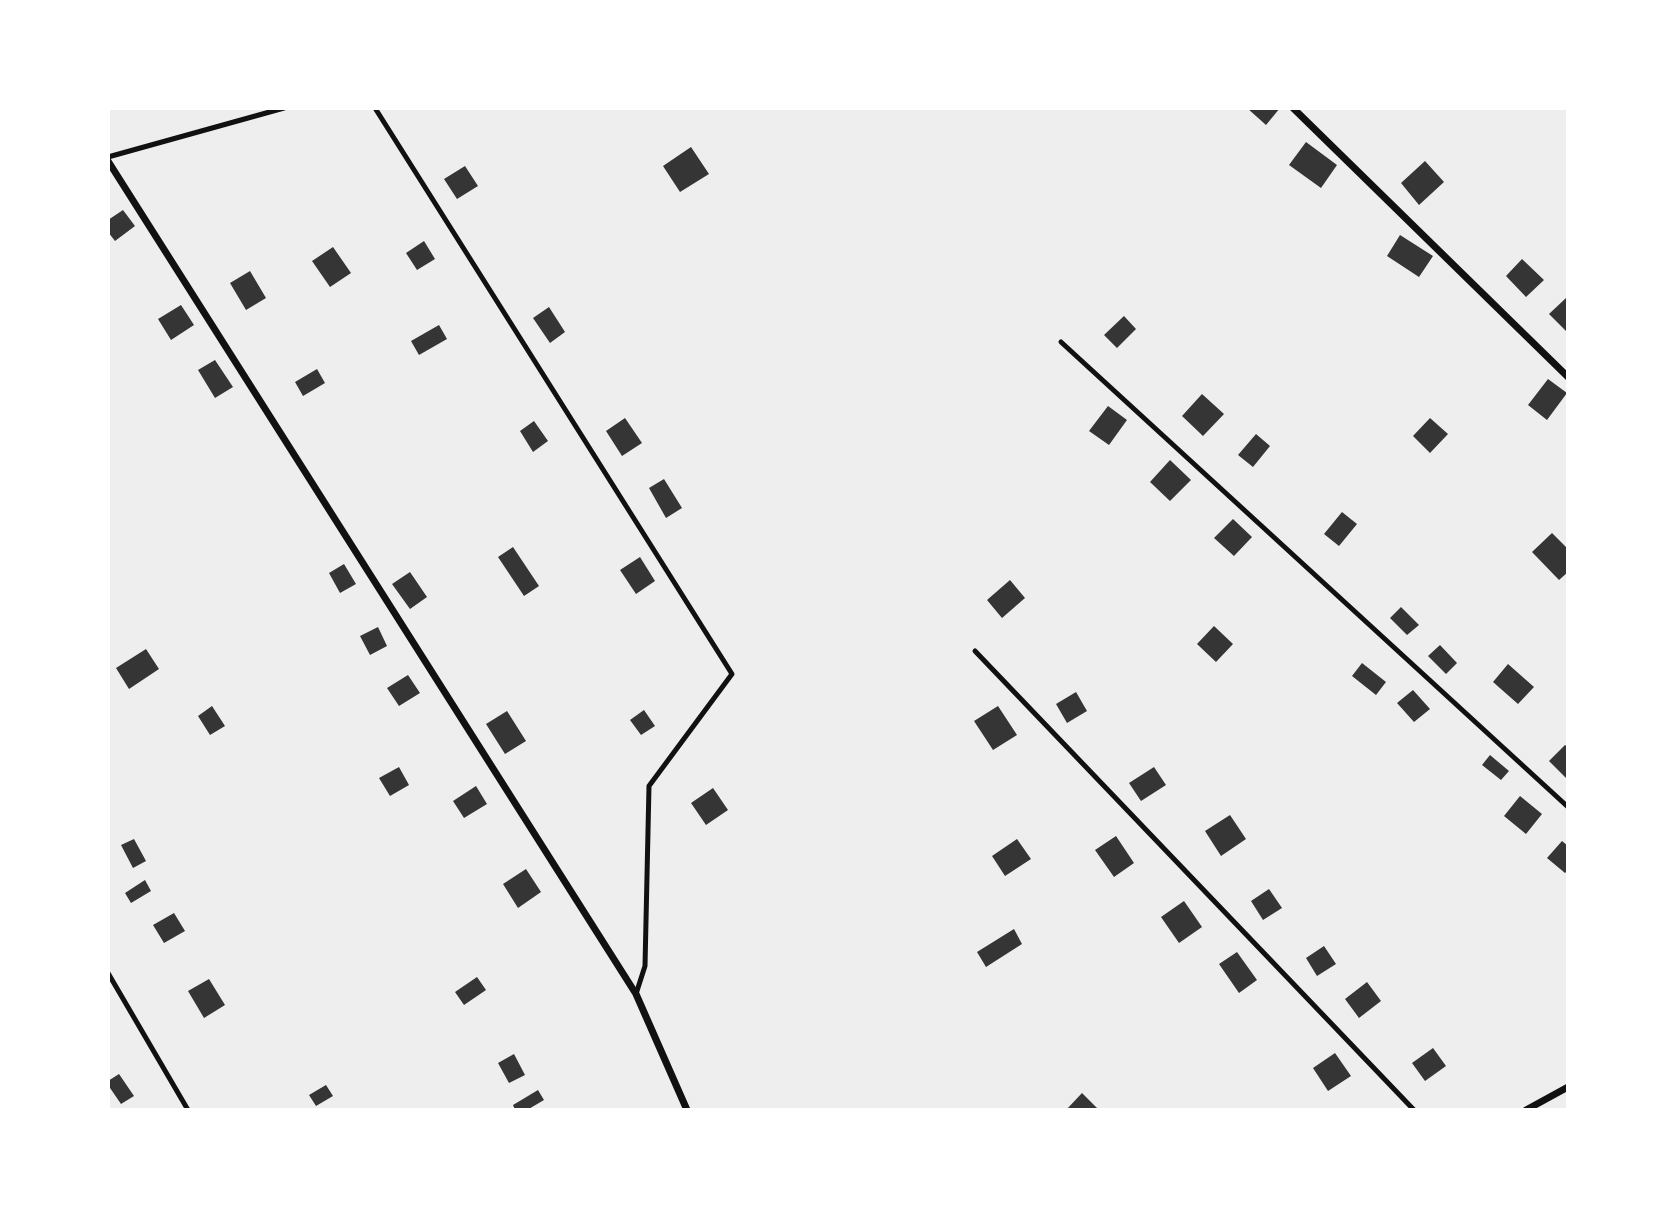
<!DOCTYPE html>
<html>
<head>
<meta charset="utf-8">
<style>
	body { margin:0 }
	#map { position:relative; width:1676px; height:1218px; overflow:hidden; background:#fff; font-family:"Playfair Display",serif }
	canvas { display:block }
	.frame { position:absolute; inset:0; border:110px solid #fff; pointer-events:none }
</style>
</head>
<body>
<div id="map">
<canvas width="1676" height="1218"></canvas>
<div class="frame"></div>
</div>
<script>
const ctx = document.querySelector('canvas').getContext('2d');
ctx.lineJoin = 'round';
function fillPath(path, color) {
  ctx.fillStyle = color;
  ctx.fill(path, 'evenodd');
}
function strokePath(path, color, width, dash) {
  ctx.strokeStyle = color;
  ctx.lineWidth = width;
  ctx.lineCap = dash ? 'butt' : 'round';
  ctx.setLineDash(dash || []);
  ctx.stroke(path);
}
const green = new Path2D(`
	M108,109H1567V1109H109Z`);
const building = new Path2D(`
	M1247,108H1280L1266,125Z
	M1306,142L1337,165L1321,188L1289,165Z
	M691,147L709,174L680,192L663,166Z
	M1425,161L1444,182L1419,205L1401,183Z
	M465,166L478,186L457,199L444,179Z
	M123,210L135,226L115,241L108,232V220Z
	M1400,235L1433,256L1419,277L1387,256Z
	M424,241L435,259L417,270L406,253Z
	M333,247L351,273L330,287L312,261Z
	M1522,259L1544,280L1526,297L1506,276Z
	M250,271L266,298L246,310L230,283Z
	M1566,298L1568,299V333L1549,314Z
	M181,305L194,325L171,340L158,319Z
	M549,307L565,332L550,343L533,318Z
	M1124,316L1136,329L1117,348L1104,335Z
	M439,325L447,339L419,355L411,341Z
	M215,360L233,387L215,398L198,370Z
	M317,369L325,383L303,396L295,382Z
	M1548,379L1567,393L1547,420L1528,405Z
	M1202,394L1224,414L1203,436L1182,416Z
	M1108,406L1127,420L1109,445L1089,431Z
	M625,418L642,443L622,456L606,431Z
	M1430,418L1448,434L1430,453L1413,436Z
	M534,421L548,441L533,452L520,431Z
	M1256,434L1270,446L1253,467L1238,455Z
	M1170,460L1191,480L1170,501L1150,482Z
	M664,479L682,508L666,518L649,488Z
	M1342,512L1357,524L1339,546L1324,534Z
	M1233,519L1252,537L1234,556L1214,538Z
	M1552,533L1568,549V572L1559,580L1532,552Z
	M513,547L539,586L524,596L498,557Z
	M640,557L655,581L636,594L620,570Z
	M344,564L356,584L340,593L329,573Z
	M410,572L427,597L410,609L392,584Z
	M1010,580L1025,598L1002,618L987,600Z
	M1401,607L1419,625L1407,635L1390,618Z
	M1214,626L1233,644L1216,662L1197,644Z
	M378,627L387,646L370,655L360,636Z
	M1440,645L1457,663L1446,674L1428,656Z
	M146,649L159,669L129,689L116,668Z
	M1362,663L1386,682L1376,695L1352,676Z
	M1508,664L1534,687L1518,704L1493,682Z
	M408,675L420,693L399,706L387,688Z
	M1413,690L1430,709L1414,722L1397,703Z
	M1076,692L1087,711L1067,723L1056,704Z
	M212,706L225,726L210,735L198,716Z
	M998,706L1017,735L993,750L974,721Z
	M644,710L655,726L641,735L630,720Z
	M507,711L526,741L505,754L486,724Z
	M1565,745L1568,747V780L1549,761Z
	M1490,755L1509,771L1501,780L1482,765Z
	M399,767L409,785L390,796L379,778Z
	M1154,767L1166,785L1141,801L1129,783Z
	M476,786L487,804L464,818L453,801Z
	M713,788L728,810L706,825L691,803Z
	M1520,796L1542,814L1526,834L1504,816Z
	M1230,815L1246,839L1221,856L1205,831Z
	M1116,836L1134,863L1114,877L1095,850Z
	M134,839L146,861L133,868L121,845Z
	M1017,839L1031,859L1005,876L992,856Z
	M1562,841L1568,846V870L1565,873L1547,858Z
	M526,869L541,892L518,908L503,884Z
	M145,880L151,891L131,903L125,893Z
	M1269,889L1282,908L1263,920L1251,901Z
	M1184,901L1202,927L1179,943L1161,917Z
	M174,913L185,931L164,943L153,925Z
	M1014,929L1022,944L986,967L977,952Z
	M1324,946L1336,964L1317,976L1306,958Z
	M1237,952L1257,980L1239,993L1219,964Z
	M477,977L486,990L464,1005L455,992Z
	M209,979L225,1005L204,1018L188,991Z
	M1367,982L1381,1001L1359,1018L1345,999Z
	M1433,1048L1446,1066L1425,1081L1412,1063Z
	M1335,1053L1351,1076L1328,1091L1313,1068Z
	M514,1054L525,1075L509,1083L498,1063Z
	M119,1074L134,1096L121,1104L108,1085V1081Z
	M326,1085L333,1096L316,1106L309,1095Z
	M538,1090L544,1100L527,1110H515L513,1105Z
	M1082,1093L1099,1110H1066Z`);
const service = new Path2D(`
	M375,108L732,674L649,786L645,966L636,994
	M108,157L284,108
	M1061,342L1568,807
	M975,651L1414,1110
	M108,973L188,1110`);
const minor = new Path2D(`
	M1293,108L1568,377
	M108,161L636,994L687,1110
	M1526,1110L1568,1087`);
fillPath(green, '#eee');
fillPath(building, '#353535');
strokePath(service, '#111', 5);
strokePath(minor, '#111', 7);
</script>
</body>
</html>
